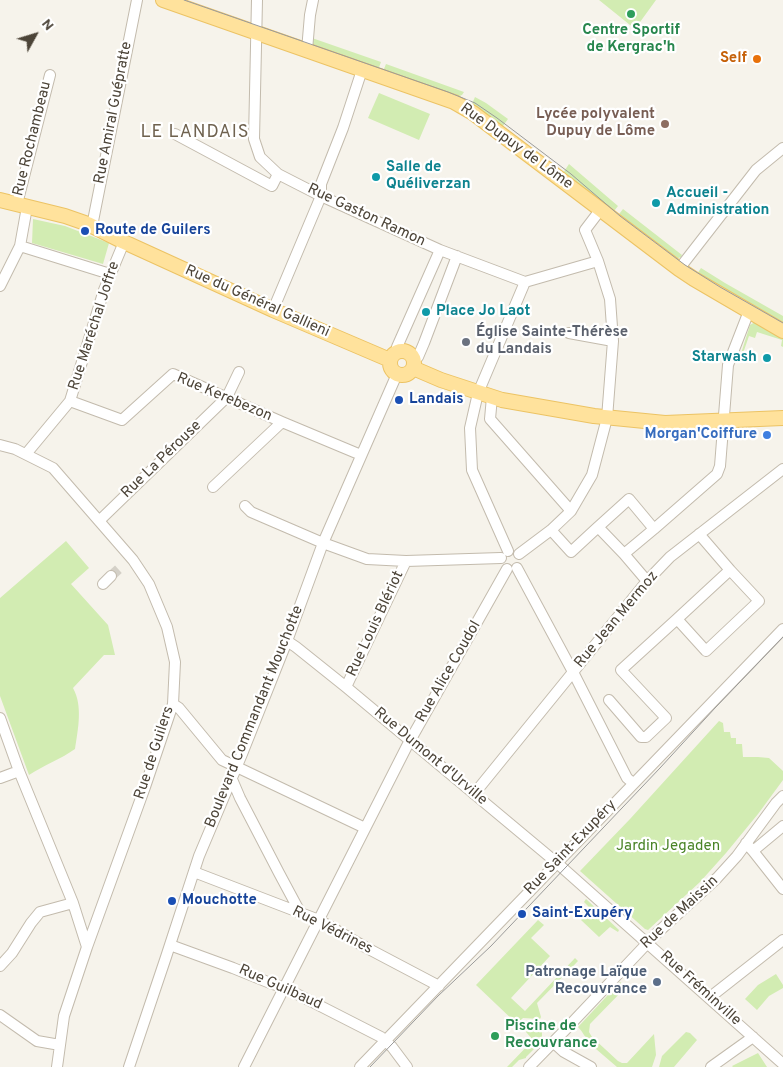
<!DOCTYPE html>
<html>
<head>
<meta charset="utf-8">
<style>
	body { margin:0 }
	#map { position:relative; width:783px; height:1067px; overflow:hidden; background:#f6f3eb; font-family:Overpass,sans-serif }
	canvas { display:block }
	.north { position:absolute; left:10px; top:10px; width:50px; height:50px; -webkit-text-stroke:4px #fff; paint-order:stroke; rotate:51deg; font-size:14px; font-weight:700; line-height:20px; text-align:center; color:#4c4438 }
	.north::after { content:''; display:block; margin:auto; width:18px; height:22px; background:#4c4438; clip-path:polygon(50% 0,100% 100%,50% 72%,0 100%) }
</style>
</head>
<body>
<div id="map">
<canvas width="783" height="1067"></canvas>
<div class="north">N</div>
</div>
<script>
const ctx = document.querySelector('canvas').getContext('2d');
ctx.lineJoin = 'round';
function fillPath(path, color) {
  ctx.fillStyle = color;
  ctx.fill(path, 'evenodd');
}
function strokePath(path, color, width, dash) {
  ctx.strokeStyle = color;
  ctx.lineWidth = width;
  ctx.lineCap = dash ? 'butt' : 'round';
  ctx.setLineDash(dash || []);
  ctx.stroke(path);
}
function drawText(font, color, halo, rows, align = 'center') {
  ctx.font = font + ' Overpass,sans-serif';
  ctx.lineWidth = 4.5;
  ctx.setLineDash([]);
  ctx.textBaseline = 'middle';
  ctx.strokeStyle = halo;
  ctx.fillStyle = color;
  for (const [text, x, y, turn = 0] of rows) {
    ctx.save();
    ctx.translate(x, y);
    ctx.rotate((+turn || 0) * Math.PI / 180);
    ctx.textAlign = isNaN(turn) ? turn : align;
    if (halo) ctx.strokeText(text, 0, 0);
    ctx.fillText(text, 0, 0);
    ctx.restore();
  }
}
const green = new Path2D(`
	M599,0H656L635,29Z
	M312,38L381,62L377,73L312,47Z
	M386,64L464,92L462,95L454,98L382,74Z
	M379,93L430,114L419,140L368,118Z
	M475,97L486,103L508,119L500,130L471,106Z
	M569,164L618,206L611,215L561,176Z
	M623,209L682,255L681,257L676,259L616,218Z
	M33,219L65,226L109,243L103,264L32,243Z
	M701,268L725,283L783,316V328L695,277Z
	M755,322L783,338V347L781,346L782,340L757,332L755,338L749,336L740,362L738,363L750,325Z
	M66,541L89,568L71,584L108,625L115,655H104L73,688C83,706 78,729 75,749C61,759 44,765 29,775L0,696V598Z
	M719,721L723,723L724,732H730L731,738H736V744H742L743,757H758L769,758L783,771V780L758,814L726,853L700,882L648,930L645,929L580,871L630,819Z
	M586,899L619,930L618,932L610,927L599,937L581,920L591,909L584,902Z
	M538,920L544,925L531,938L550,956L511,998L525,1011L575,958L578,961L537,1003L541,1017L540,1019L523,1018L517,1024L476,985Z
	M776,974L783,985V988L769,996L757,1010L745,999L758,985Z
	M620,982L626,987L590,1024L589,1032L592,1037L618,1061L622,1063H627L654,1034L656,1055L652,1067H617L589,1043C585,1037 583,1032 578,1027Z
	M528,1030L542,1032V1041L526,1057V1058L519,1060L512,1067H507L533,1040L526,1032Z
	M686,1032L690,1033L697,1040L674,1067H659L662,1056Z
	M758,1053L767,1067H733L732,1066Z`);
const minorTunnel = new Path2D(`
	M111,576L122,566`);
const minor = new Path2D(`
	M257,0L254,139L260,157L278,174L321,196L440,250L525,282L598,261
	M307,50L310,15L313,0
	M175,134L272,186L278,174
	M17,204L50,75
	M92,226L137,0
	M20,246L110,274
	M679,269L756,170L783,148
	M0,286L20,246L27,207
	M273,310L321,196V184L343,128L362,70
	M569,333L613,341
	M397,352V347L440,250
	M413,359L418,357L424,343L457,256
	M492,397L490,419L571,511
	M70,401L122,420L173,374L282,422L361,455
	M0,445L15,449L53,468L133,560L149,584L167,627L175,662L173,704L145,787L87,947L64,1016L57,1067
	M26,454L70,401L104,290L124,242
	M213,487L282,422
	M245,506L251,512L323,543L367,559L406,561L501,558
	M99,521L227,397L239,372
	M654,529L717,474L720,466L728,365L749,311
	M551,530L571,552L598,527
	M699,534L730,570
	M508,551L472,470L470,428L478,393L525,282
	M519,554L551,530L571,511L592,475L607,418L613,341L610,299L598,261L585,230L601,209
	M624,554L598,527L629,499L654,529L624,554L647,581
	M517,568L573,672L627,778L633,783
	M730,570L759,601L706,651L677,619Z
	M103,584L111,576
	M287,641L296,647L346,687L557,863L783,1064
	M346,687L406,561
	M609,700L641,737H646L666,718L621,670L677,619
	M173,704L179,708L222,760L365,828
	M0,718L19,771L73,903L87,947
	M231,777L240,798L279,873L301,914
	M0,778L19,771
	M474,794L647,581L670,557L783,469
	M746,843L753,851L783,889
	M753,851L783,826
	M194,872L319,920L365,947L439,986
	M170,945L233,968L270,983L285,988L381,1037L392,1047L407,1067
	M0,966L12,953L31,923L40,912L73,903
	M709,998L783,940
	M0,1015L37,1041L60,1045
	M553,1042L564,1052L591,1067
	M129,1067L166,957L199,856L242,754L287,641L323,543L397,374
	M244,1067L407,746L507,569
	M360,1067L783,629
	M529,1067L568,1027L656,934L717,878L737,856L776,803L783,796
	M711,1067L753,1037`);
const major = new Path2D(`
	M163,0L454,102L473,113L679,269L694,279L783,331
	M0,200L65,216L88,224L124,242L273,310L390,360
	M390 363a12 12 0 1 1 24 0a12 12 0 1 1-24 0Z
	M413,368L441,380L502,400L594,416L665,423L783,418`);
const tram = new Path2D(`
	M184,0L448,92L475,103L497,118L571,174L620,216L685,265L720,287L783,323
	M370,1067L438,996L491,946L660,768L715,708L783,637`);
const markers = [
	[631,14,5,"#2e9e5b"],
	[757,59,5,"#e8710a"],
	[665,124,5,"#8d6e63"],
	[376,177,5,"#0f9aa8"],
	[656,203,5,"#0f9aa8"],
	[85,231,5,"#1a4fb4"],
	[426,312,5,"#0f9aa8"],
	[466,342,5,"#6b7280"],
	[767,358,5,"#0f9aa8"],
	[399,400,5,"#1a4fb4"],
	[767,435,5,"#3f7fe0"],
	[172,901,5,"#1a4fb4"],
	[522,914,5,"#1a4fb4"],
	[657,982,5,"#5c6f8a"],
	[495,1036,5,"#2e9e5b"]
];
const leisureNames = [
	["Centre Sportif",631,31],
	["de Kergrac'h",631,48],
	["Piscine de",505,1027,"left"],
	["Recouvrance",505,1044,"left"]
];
const foodNames = [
	["Self",747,59]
];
const streetNames = [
	["Rue Amiral Guépratte",114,113,-79],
	["Rue Rochambeau",33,139,-76],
	["Rue Dupuy de Lôme",516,147,36],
	["Rue Gaston Ramon",366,216,25],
	["Rue du Général Gallieni",257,302,24],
	["Rue Maréchal Joffre",95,326,-72],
	["Rue Kerebezon",224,398,23],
	["Rue La Pérouse",162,460,-44],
	["Rue Jean Mermoz",617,620,-50],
	["Rue Louis Blériot",376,624,-65],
	["Rue Alice Coudol",449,672,-60],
	["Boulevard Commandant Mouchotte",255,717,-68],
	["Rue de Guilers",155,753,-72],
	["Rue Dumont d'Urville",430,757,40],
	["Rue Saint-Exupéry",571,848,-46],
	["Rue de Maissin",680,913,-43],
	["Rue Védrines",332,931,27],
	["Rue Guilbaud",280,988,24],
	["Rue Fréminville",700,989,42]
];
const educationNames = [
	["Lycée polyvalent",655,115],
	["Dupuy de Lôme",655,132]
];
const cultureNames = [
	["Salle de",386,168],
	["Quéliverzan",386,185],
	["Accueil -",666,194],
	["Administration",666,211],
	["Place Jo Laot",436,312],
	["Starwash",757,358,"right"]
];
const transitNames = [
	["Route de Guilers",95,231],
	["Landais",409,400],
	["Mouchotte",182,901],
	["Saint-Exupéry",532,914]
];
const worshipNames = [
	["Église Sainte-Thérèse",476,333],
	["du Landais",476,350]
];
const shopNames = [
	["Morgan'Coiffure",757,435]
];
const parkNames = [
	["Jardin Jegaden",668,847]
];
const serviceNames = [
	["Patronage Laïque",647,973],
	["Recouvrance",647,990]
];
const quarterNames = [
	["LE LANDAIS",195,133]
];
fillPath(green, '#d2ecb2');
strokePath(minorTunnel, '#d4d0c7', 10, [10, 5]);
strokePath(minor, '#c3bbad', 12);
strokePath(major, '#ecc364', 16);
strokePath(minor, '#fff', 10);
strokePath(major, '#ffe29c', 14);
strokePath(tram, '#9a9a9a', 1);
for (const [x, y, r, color] of markers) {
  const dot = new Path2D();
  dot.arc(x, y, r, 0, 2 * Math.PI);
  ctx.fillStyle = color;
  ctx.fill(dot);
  strokePath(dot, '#fff', 2);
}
drawText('bold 15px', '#27864d', '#fff', leisureNames);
drawText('bold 15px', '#c56008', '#fff', foodNames, 'right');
drawText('15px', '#4c4438', '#fff', streetNames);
drawText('bold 15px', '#785e54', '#fff', educationNames, 'right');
drawText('bold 15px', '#0d838f', '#fff', cultureNames, 'left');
drawText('bold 15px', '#164399', '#fff', transitNames, 'left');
drawText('bold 15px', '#5b616d', '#fff', worshipNames, 'left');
drawText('bold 15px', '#366cbe', '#fff', shopNames, 'right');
drawText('15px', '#498326', '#fff', parkNames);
drawText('bold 15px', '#4e5e75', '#fff', serviceNames, 'right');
ctx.letterSpacing = '1px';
drawText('18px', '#6f624f', '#fff', quarterNames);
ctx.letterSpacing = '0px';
</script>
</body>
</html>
